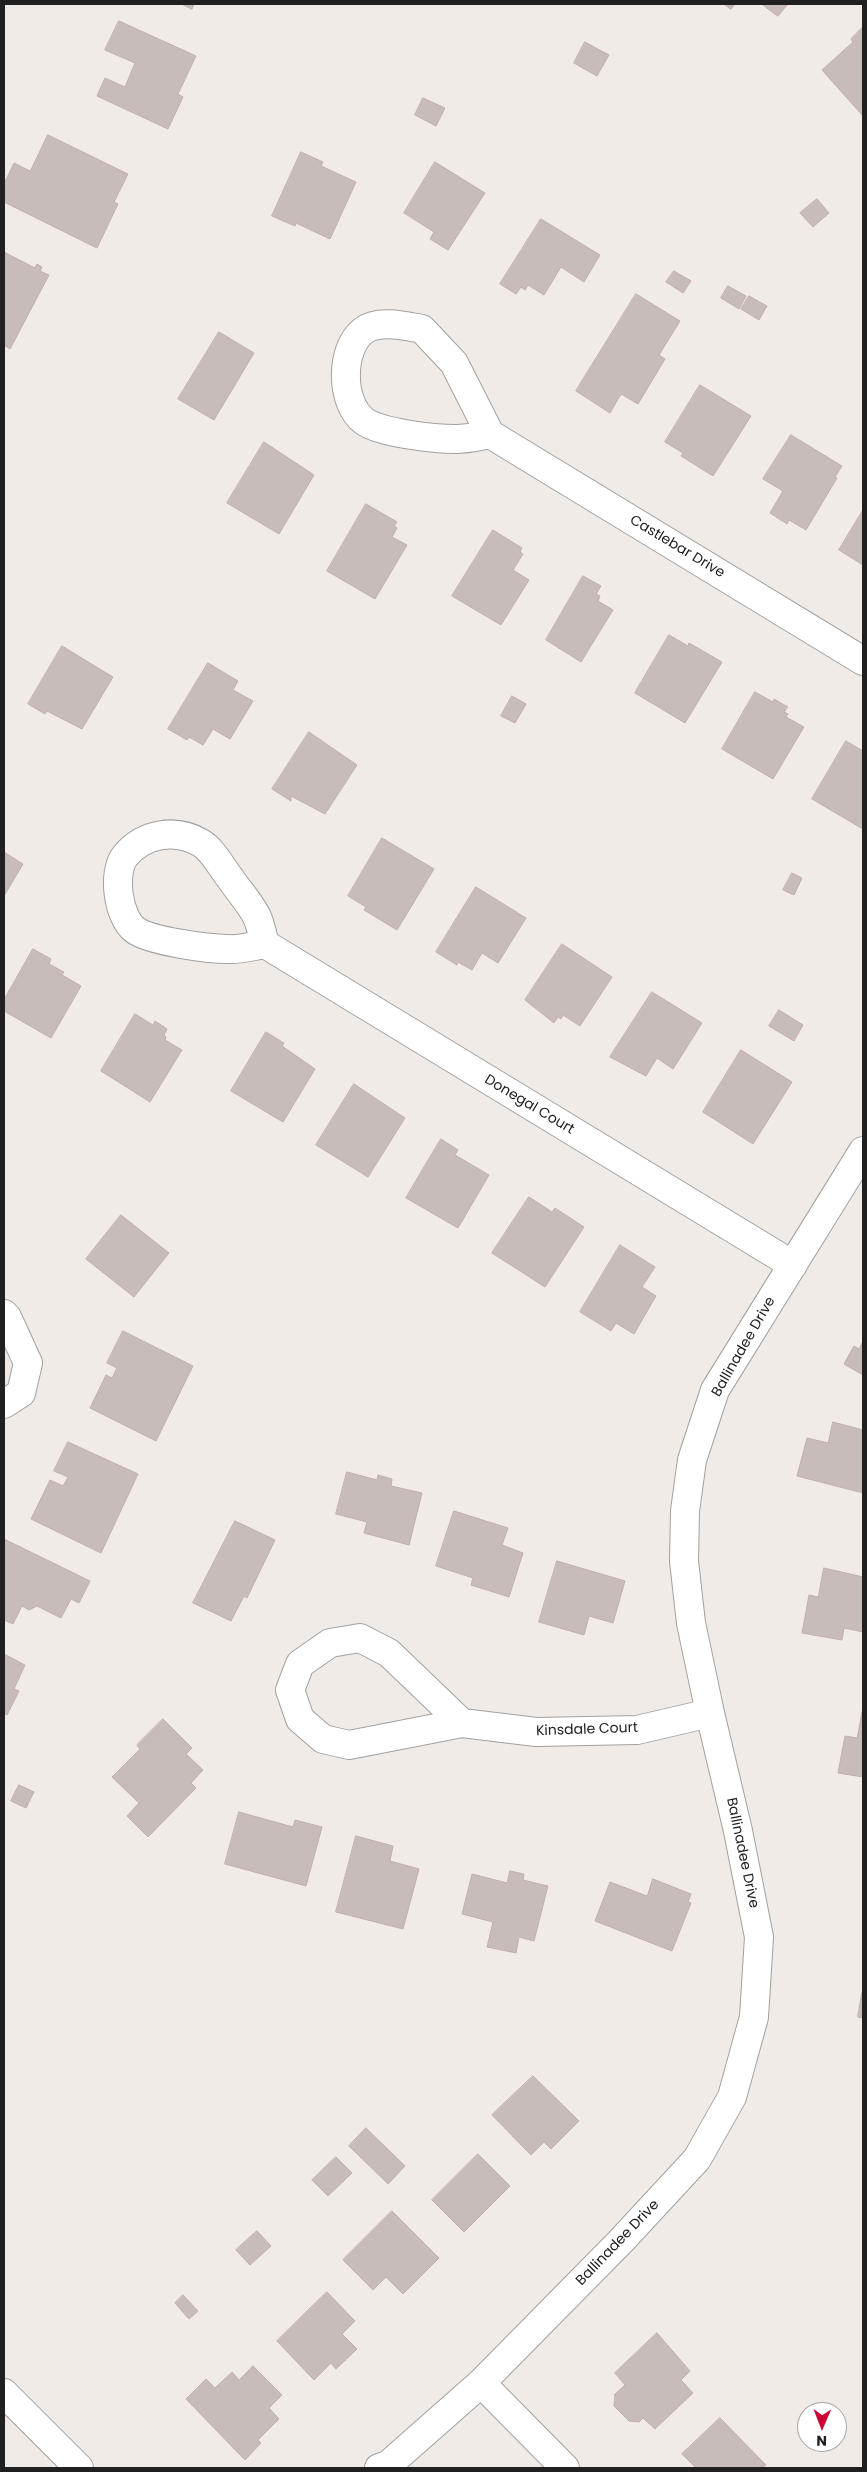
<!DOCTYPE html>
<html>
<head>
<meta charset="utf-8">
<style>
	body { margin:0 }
	#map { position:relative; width:867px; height:2472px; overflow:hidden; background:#f0ebe7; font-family:Poppins,sans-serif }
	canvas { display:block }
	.frame { position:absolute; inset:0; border:5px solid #202020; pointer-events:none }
	.north { position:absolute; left:797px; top:2402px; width:50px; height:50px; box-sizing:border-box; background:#fff; border:1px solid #a6a6a6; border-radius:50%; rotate:181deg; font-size:14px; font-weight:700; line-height:20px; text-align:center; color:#202020 }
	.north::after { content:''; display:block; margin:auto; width:18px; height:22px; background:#cc0534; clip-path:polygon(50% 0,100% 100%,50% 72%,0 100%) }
</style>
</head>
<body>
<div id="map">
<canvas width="867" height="2472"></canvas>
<div class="frame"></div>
<div class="north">N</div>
</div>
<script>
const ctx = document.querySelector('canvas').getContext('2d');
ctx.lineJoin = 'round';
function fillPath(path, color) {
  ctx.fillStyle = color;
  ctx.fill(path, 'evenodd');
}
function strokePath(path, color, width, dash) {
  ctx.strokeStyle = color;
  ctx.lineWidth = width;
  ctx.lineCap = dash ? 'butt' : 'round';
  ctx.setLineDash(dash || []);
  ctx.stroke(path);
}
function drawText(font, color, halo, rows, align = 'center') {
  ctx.font = font + ' Poppins,sans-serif';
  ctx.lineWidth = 4;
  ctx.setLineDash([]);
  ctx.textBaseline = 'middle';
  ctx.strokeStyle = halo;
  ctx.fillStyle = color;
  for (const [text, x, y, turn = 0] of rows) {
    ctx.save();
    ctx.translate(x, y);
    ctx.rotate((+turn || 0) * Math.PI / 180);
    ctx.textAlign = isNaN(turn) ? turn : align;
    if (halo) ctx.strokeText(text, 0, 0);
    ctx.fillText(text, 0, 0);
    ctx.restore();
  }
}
const building = new Path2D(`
	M182,4H194L192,9Z
	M724,4H735L731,9Z
	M762,4H788L778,16Z
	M119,21L196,56L178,94L183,97L168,129L97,96L105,78L125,87L135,63L105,50Z
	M863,27V116L822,70L853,42L851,39Z
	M585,42L609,55L597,76L574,63Z
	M423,98L445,108L436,126L415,115Z
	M48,135L128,174L114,202L118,204L97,248L4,202V184L14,163L30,171Z
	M301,152L323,162L321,166L356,182L330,239L296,223L295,226L272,216Z
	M435,162L485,193L448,250L430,239L434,232L404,213Z
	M817,199L829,213L813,227L800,213Z
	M541,219L600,255L584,282L561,267L544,295L528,285L525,290L521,287L516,294L500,284Z
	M4,252L35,268L37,264L42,267L40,271L49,275L10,349L4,345Z
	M674,271L691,281L683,293L666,282Z
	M728,286L746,296L739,309L721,298Z
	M636,294L680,321L659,355L665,359L638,404L621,394L610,413L576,391Z
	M749,296L767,306L759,320L741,309Z
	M219,332L254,353L214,420L178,399Z
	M700,385L751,416L713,476L681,456L683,453L665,442Z
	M791,435L842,466L835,477L837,478L806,530L789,520L787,524L770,513L783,491L763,479Z
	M264,442L314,475L279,534L227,503Z
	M366,504L397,522L394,526L397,528L392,537L407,545L375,599L327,571Z
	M863,510V565L839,550Z
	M493,530L522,548L520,552L523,554L513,570L529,580L501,625L452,596Z
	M583,576L601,586L596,594L600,596L598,601L613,610L581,662L546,640Z
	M669,635L688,646L689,643L722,662L685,723L635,693Z
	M62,646L113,677L82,729L47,711L45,714L28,704Z
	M208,663L238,681L233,690L253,701L230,739L213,729L203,745L189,737L187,740L168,729Z
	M755,692L773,702L774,699L788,707L784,712L788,714L786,717L804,727L773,779L722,749Z
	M512,696L526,704L515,723L501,716Z
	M309,732L357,765L325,814L291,796V801L272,789Z
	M846,741L863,751V829L812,799Z
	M382,838L434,869L397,930L364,910L366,907L348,896Z
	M4,852L23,864L4,896Z
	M792,873L802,878L794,895L783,890Z
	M476,887L526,918L498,963L482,953L472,970L458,962L457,965L436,952Z
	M562,944L612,977L580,1026L563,1015L561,1019L558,1017L554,1023L525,1000Z
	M33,949L51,959L49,964L64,972L62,975L81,986L51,1038L4,1011V1000Z
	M652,992L702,1023L673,1069L657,1058L646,1076L610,1057Z
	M779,1010L803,1025L794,1041L769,1026Z
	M135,1014L153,1025L155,1021L167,1029L164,1035L166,1037L165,1040L182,1050L150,1102L101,1071Z
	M266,1032L284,1043L282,1046L315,1069L283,1122L231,1091Z
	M741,1050L792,1082L753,1144L703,1112Z
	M354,1084L405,1118L368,1177L316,1145Z
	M441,1139L458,1150L455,1155L489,1175L458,1228L406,1198Z
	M529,1197L552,1212L555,1208L584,1227L545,1287L492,1253Z
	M121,1215L169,1253L134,1297L86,1259Z
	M620,1245L655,1267L642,1287L656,1296L634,1334L616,1323L611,1331L580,1312Z
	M123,1331L193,1366L156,1441L90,1408L106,1375L112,1378L117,1368L107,1363Z
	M863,1341V1375L844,1364L854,1346L859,1349Z
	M833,1422L863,1430V1493L797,1476L807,1438L828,1443Z
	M68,1442L138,1474L101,1553L31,1519L50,1480L63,1486L68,1477L54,1471Z
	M347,1472L377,1480L378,1475L392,1479L391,1486L422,1493L409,1545L364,1533L367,1522L336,1514Z
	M454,1511L508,1528L502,1545L523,1553L509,1597L471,1585L473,1578L436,1566Z
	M235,1521L275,1540L247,1598L244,1596L231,1621L193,1603Z
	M4,1539L90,1581L79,1603L71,1599L61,1618L37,1606L29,1610L22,1606L13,1624L4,1620Z
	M557,1561L625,1581L613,1623L589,1616L584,1635L539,1622Z
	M824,1568L863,1577V1632L844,1628L842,1640L802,1633L809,1595L818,1597Z
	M4,1654L25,1665L14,1689L19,1691L7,1715L4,1713Z
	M862,1712L863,1777L838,1773L845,1736L857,1738Z
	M163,1719L192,1748L186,1754L203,1770L191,1783L196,1788L148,1837L127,1816L139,1803L112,1777L140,1749L137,1745Z
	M19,1785L34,1792L26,1808L11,1801Z
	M239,1812L293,1827L295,1820L322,1827L306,1886L225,1864Z
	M356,1836L393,1846L390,1861L419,1869L403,1929L336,1912Z
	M510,1871L524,1874L523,1880L548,1886L534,1941L519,1937L516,1953L487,1947L493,1922L462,1914L472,1874L507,1883Z
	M653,1879L691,1894L688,1902L691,1903L672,1951L595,1921L610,1882L647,1896Z
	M862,1993L863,1994V2018L858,2017Z
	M533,2076L579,2121L551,2149L544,2142L531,2155L492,2115Z
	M366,2128L405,2166L388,2184L349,2146Z
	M478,2154L510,2186L464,2232L432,2200Z
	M336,2157L352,2173L328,2196L312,2180Z
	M392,2211L439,2258L403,2294L386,2277L373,2290L343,2260Z
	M257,2231L271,2246L250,2265L236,2250Z
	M327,2292L355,2321L342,2334L357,2349L336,2369L331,2363L314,2380L277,2341Z
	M183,2295L198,2311L189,2319L175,2303Z
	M657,2333L690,2371L681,2380L693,2393L655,2429L643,2418L639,2422L629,2421L614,2406L615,2394L625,2385L615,2373Z
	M253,2366L282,2395L269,2408L279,2419L258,2440L261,2443L245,2460L186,2399L206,2379L215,2388L232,2372L239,2380Z
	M720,2418L766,2465L762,2468H693L695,2467L682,2454Z`);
const minor = new Path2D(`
	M490,434C479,436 467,439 456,439C435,439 380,433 364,421C340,403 340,349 363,331C378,319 406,326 422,329L454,363L490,434L863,661
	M265,944C262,935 261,924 256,915C249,902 238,890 230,878C221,867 213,850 201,843C176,828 144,833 125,856C112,873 118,917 135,930C150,941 208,949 228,949C240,950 253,946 265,944L793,1265
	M4,1314L7,1317L28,1363L21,1393L4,1404
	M462,1723L349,1745L323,1739L300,1719L290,1690L300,1664L330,1643L360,1638L389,1653L462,1723L536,1732L637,1730L710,1713
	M481,2383L565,2468
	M4,2393L79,2468
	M379,2468L388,2465L481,2383L621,2241L697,2159L732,2097L754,2017L759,1937L738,1831L710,1713L691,1623L684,1561L685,1511L692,1460L715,1390L863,1151`);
const streetNames = [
	["Castlebar Drive",677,547,31],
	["Donegal Court",529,1105,31],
	["Ballinadee Drive",744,1347,-60],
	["Kinsdale Court",587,1730,-2],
	["Ballinadee Drive",742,1853,78],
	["Ballinadee Drive",618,2243,-46]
];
fillPath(building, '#c8bcba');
strokePath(building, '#c2aea9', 1);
strokePath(minor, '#a1a1a1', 30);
strokePath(minor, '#fff', 28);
drawText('14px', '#202020', '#fff', streetNames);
</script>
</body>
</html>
